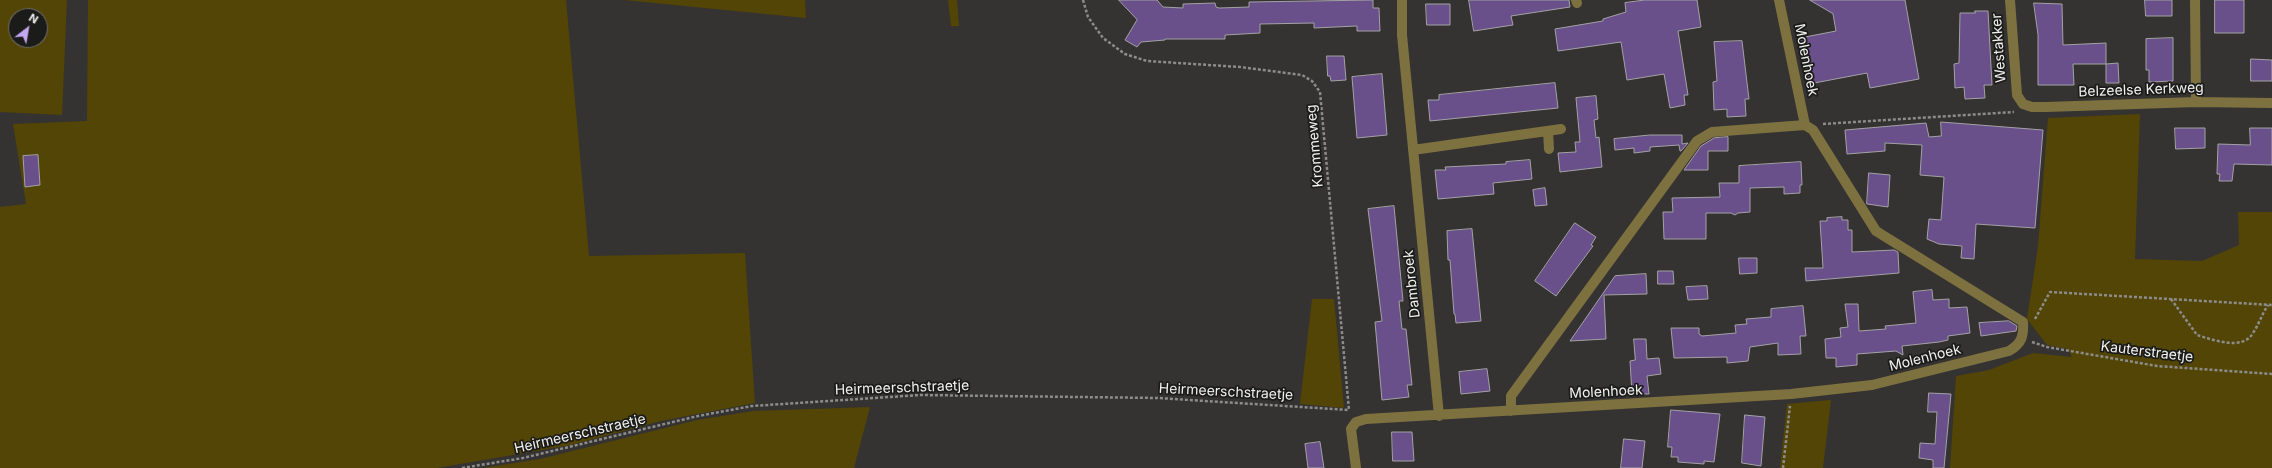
<!DOCTYPE html>
<html>
<head>
<meta charset="utf-8">
<style>
	body { margin:0 }
	#map { position:relative; width:2272px; height:468px; overflow:hidden; background:#343331; font-family:Inter,sans-serif }
	canvas { display:block }
	.north { position:absolute; left:8px; top:8px; width:40px; height:40px; box-sizing:border-box; background:#1b1b1a; border:1px solid #71716f; border-radius:50%; rotate:31deg; font-size:11px; font-weight:700; line-height:16px; text-align:center; color:#f1f1ef }
	.north::after { content:''; display:block; margin:auto; width:14px; height:18px; background:#c4a7f1; clip-path:polygon(50% 0,100% 100%,50% 72%,0 100%) }
</style>
</head>
<body>
<div id="map">
<canvas width="2272" height="468"></canvas>
<div class="north">N</div>
</div>
<script>
const ctx = document.querySelector('canvas').getContext('2d');
ctx.lineJoin = 'round';
function fillPath(path, color) {
  ctx.fillStyle = color;
  ctx.fill(path, 'evenodd');
}
function strokePath(path, color, width, dash) {
  ctx.strokeStyle = color;
  ctx.lineWidth = width;
  ctx.lineCap = dash ? 'butt' : 'round';
  ctx.setLineDash(dash || []);
  ctx.stroke(path);
}
function drawText(font, color, halo, rows, align = 'center') {
  ctx.font = font + ' Inter,sans-serif';
  ctx.lineWidth = 3.5;
  ctx.setLineDash([]);
  ctx.textBaseline = 'middle';
  ctx.strokeStyle = halo;
  ctx.fillStyle = color;
  for (const [text, x, y, turn = 0] of rows) {
    ctx.save();
    ctx.translate(x, y);
    ctx.rotate((+turn || 0) * Math.PI / 180);
    ctx.textAlign = isNaN(turn) ? turn : align;
    if (halo) ctx.strokeText(text, 0, 0);
    ctx.fillText(text, 0, 0);
    ctx.restore();
  }
}
const green = new Path2D(`
	M0,0H67L62,115L0,112ZM16,16H40V40H16Z
	M88,0H566L589,256L745,253L755,403L661,421L571,445L437,468H0V207L26,204L13,124L87,121Z
	M624,0H805L806,18Z
	M948,0H957L959,26H951Z
	M2140,114L2135,259L2202,261L2239,245L2238,212H2272V468H1950L1956,376L1989,370L2033,353L2072,357L2068,349L2047,345L2027,319L2038,246L2048,118Z
	M1312,299H1334L1344,408L1300,404Z
	M1831,400L1823,468H1780L1787,404Z
	M870,407L854,468H483L540,459L697,420L753,411Z`);
const building = new Path2D(`
	M1119,0H1157L1163,7L1183,8V4L1215,3L1216,7L1219,8L1249,7V2L1373,0V8H1379L1380,31H1357V26L1314,28V23L1260,24V33L1225,35V39H1165V40L1141,42L1137,47L1125,40L1137,20Z
	M1469,0H1569L1570,7L1511,16L1513,25L1474,31Z
	M1645,0H1697L1701,27L1678,31L1688,95H1684L1685,105L1670,108L1664,74L1627,80L1621,42L1558,51L1555,29L1603,21V19L1626,12L1625,3Z
	M1810,0H1905L1919,79L1870,88L1867,73L1809,84L1800,38L1836,31L1833,14Z
	M2145,0H2172V16H2146Z
	M2215,0H2244V33H2215Z
	M2034,3L2062,4L2063,45L2106,43V64L2118,63L2119,83H2106V64H2073L2074,85H2038V35Z
	M1426,4H1450V25H1427Z
	M1975,11H1988L1992,85H1984L1985,98L1965,99L1964,87L1955,88L1954,64L1959,63L1960,13H1975Z
	M2173,38V81L2149,82V70H2146V39Z
	M1742,41L1749,99H1745L1746,116L1727,117V109L1714,110L1713,82L1717,81L1714,42Z
	M1327,56H1344L1346,80L1331,81L1330,76H1328Z
	M2251,59L2272,60V81H2251Z
	M1382,74L1387,135L1357,138L1352,77Z
	M1555,83L1558,108L1430,121L1428,100H1439V95Z
	M1596,96L1598,119L1594,120L1596,138L1599,137L1602,167L1560,172L1558,153L1576,152L1575,142H1580L1576,98Z
	M1941,122L2043,130L2035,228L1976,224L1974,259L1961,258L1962,246L1939,244L1927,239L1929,219L1941,220L1944,177L1920,175L1922,145L1885,143V151L1847,154L1845,130L1926,123L1929,137L1941,136Z
	M2175,128H2205V148L2176,149Z
	M2250,128H2272V165L2234,164L2232,181H2219L2220,174H2217L2218,144L2250,145Z
	M1650,135H1682V144L1688,143L1681,151H1680L1679,145L1650,147V151L1634,153V148L1615,150L1614,139Z
	M1728,137V151H1708V170H1684L1701,146L1714,138Z
	M38,155L40,185L25,187L23,156Z
	M1530,160L1532,179L1493,183L1494,194L1438,199L1435,170H1446L1445,167L1506,164V162Z
	M1801,162L1802,185H1800V193L1784,194V187L1750,188V212L1738,213L1735,215L1731,213H1706V239H1664L1663,212H1673L1672,198L1720,197L1719,183H1739V166Z
	M1869,173L1890,175L1888,207L1867,204Z
	M1545,188L1547,205L1535,206L1533,190Z
	M1394,206L1403,301H1399L1402,329H1406L1412,385H1407L1409,397L1382,400L1375,322L1382,321L1368,209Z
	M1842,217V220H1848V230H1852V252L1894,250L1898,252L1899,273L1806,281L1805,268H1823L1820,221H1827V218Z
	M1575,223L1596,237L1591,245L1593,246L1556,296L1535,281Z
	M1472,229L1481,321L1456,323L1455,314H1454L1450,260H1448L1447,231Z
	M1739,258H1757V273L1740,274Z
	M1658,271H1673L1674,284H1658Z
	M1646,274L1647,294L1604,295L1606,339L1570,341L1615,276Z
	M1707,286L1708,299L1688,300L1686,287Z
	M1932,290L1933,300L1949,299V308L1967,307L1970,333L1948,336V340L1939,342L1902,346L1903,355L1896,351L1857,354V365L1836,367V358H1826L1825,339L1841,337L1840,328L1848,327L1845,304H1858L1859,331L1886,329L1885,326L1916,323L1913,292Z
	M1803,306L1806,336H1800L1801,354L1778,355V343L1750,347L1748,361L1727,363V357L1674,358L1671,328H1699V334L1702,336L1736,333L1735,325L1747,324L1746,319L1771,317V309Z
	M2009,321L2017,326L2016,331L1981,336L1979,323Z
	M1634,339H1646L1647,359L1659,358L1661,374L1647,376L1649,394H1632L1630,361L1635,360Z
	M1487,369L1490,391L1461,394L1459,372Z
	M1929,393L1951,394L1944,468H1933V460L1919,458L1920,443L1935,444L1937,412H1928Z
	M1671,410L1720,414L1714,462L1704,461V464L1678,462V457H1671L1672,447H1668Z
	M1745,415L1765,417L1761,466L1742,463Z
	M1392,432H1412L1414,461H1393Z
	M1624,439L1645,441L1642,468H1621Z
	M1320,442L1324,468H1308L1305,444Z`);
const path = new Path2D(`
	M1083,0L1088,17L1103,38L1125,54L1147,61L1240,67L1302,75L1312,81L1320,92L1349,410
	M1823,124L2014,112
	M2171,299L2197,335C2213,340 2243,351 2253,333C2259,324 2262,314 2268,305
	M2035,319L2050,292L2272,305
	M2032,342L2047,347L2157,366L2272,374
	M462,468L523,458L698,416L752,406L920,395L1158,398L1349,410
	M1783,468L1790,406`);
const street = new Path2D(`
	M1402,0V35L1439,416
	M1576,0L1577,3
	M1779,0L1805,125
	M2010,0L2017,95L2023,104L2032,107H2046L2196,102L2272,103
	M2195,0L2196,102
	M1548,131L1549,149
	M1413,150L1561,129
	M1356,468L1351,429L1356,422L1366,419L1791,394L1872,385L2009,351C2021,344 2024,337 2023,322L1876,231L1813,130L1805,125L1712,132L1697,141L1511,396V411`);
const streetNames = [
	["Westakker",1999,48,-94],
	["Molenhoek",1806,60,79],
	["Belzeelse Kerkweg",2141,90,-2],
	["Krommeweg",1315,146,-95],
	["Dambroek",1412,284,-96],
	["Kauterstraetje",2147,352,7],
	["Molenhoek",1925,358,-14],
	["Heirmeerschstraetje",902,388,-2],
	["Heirmeerschstraetje",1226,392,3],
	["Molenhoek",1606,392,-3],
	["Heirmeerschstraetje",580,434,-13]
];
fillPath(green, '#534505');
fillPath(building, '#69508b');
strokePath(building, '#a3a2a5', 1);
strokePath(path, '#8c8c8a', 2.5, [3, 2]);
strokePath(street, '#7e7140', 10);
drawText('14px', '#f1f1ef', '#1b1b1a', streetNames);
</script>
</body>
</html>
